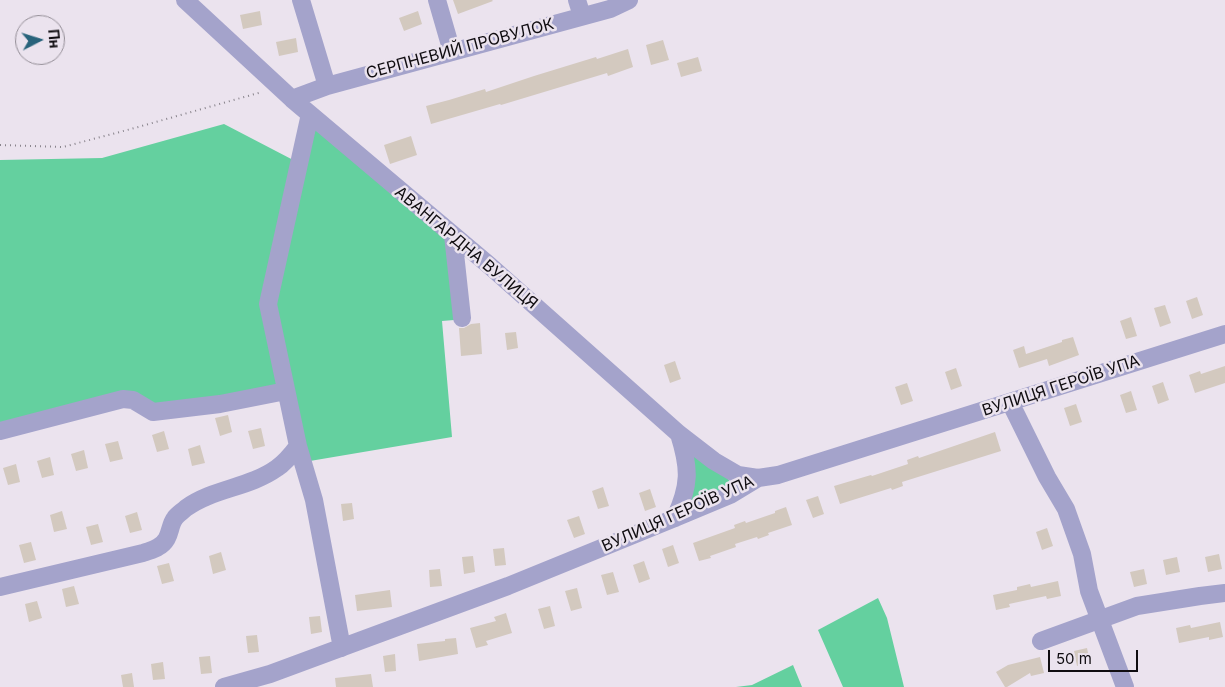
<!DOCTYPE html>
<html>
<head>
<meta charset="utf-8">
<style>
	body { margin:0 }
	#map { position:relative; width:1225px; height:687px; overflow:hidden; background:#ebe3ee; font-family:Inter,sans-serif }
	canvas { display:block }
	.north { position:absolute; left:15px; top:15px; width:50px; height:50px; box-sizing:border-box; background:#ebe3ee; border:1px solid #938d96; border-radius:50%; rotate:85deg; font-size:14px; font-weight:700; line-height:20px; text-align:center; color:#100d11 }
	.north::after { content:''; display:block; margin:auto; width:18px; height:22px; background:#28637b; clip-path:polygon(50% 0,100% 100%,50% 72%,0 100%) }
	.scale { position:absolute; left:1048px; top:650px; width:90px; height:22px; box-sizing:border-box; border:2px solid #100d11; border-top:0; padding-left:6px; font-size:15px; line-height:18px; white-space:nowrap; color:#100d11; -webkit-text-stroke:4px #ebe3ee; paint-order:stroke }
</style>
</head>
<body>
<div id="map">
<canvas width="1225" height="687"></canvas>
<div class="north">Пн</div>
<div class="scale">50 m</div>
</div>
<script>
const ctx = document.querySelector('canvas').getContext('2d');
ctx.lineJoin = 'round';
function fillPath(path, color) {
  ctx.fillStyle = color;
  ctx.fill(path, 'evenodd');
}
function strokePath(path, color, width, dash) {
  ctx.strokeStyle = color;
  ctx.lineWidth = width;
  ctx.lineCap = dash ? 'butt' : 'round';
  ctx.setLineDash(dash || []);
  ctx.stroke(path);
}
function drawText(font, color, halo, rows, align = 'center') {
  ctx.font = font + ' Inter,sans-serif';
  ctx.lineWidth = 5;
  ctx.setLineDash([]);
  ctx.textBaseline = 'middle';
  ctx.strokeStyle = halo;
  ctx.fillStyle = color;
  for (const [text, x, y, turn = 0] of rows) {
    ctx.save();
    ctx.translate(x, y);
    ctx.rotate((+turn || 0) * Math.PI / 180);
    ctx.textAlign = isNaN(turn) ? turn : align;
    if (halo) ctx.strokeText(text, 0, 0);
    ctx.fillText(text, 0, 0);
    ctx.restore();
  }
}
const green = new Path2D(`
	M224,124L297,162L267,291L278,387L160,408L142,401L0,428V160L102,158Z
	M314,125L447,239L454,320L442,321L452,437L304,462L272,293Z
	M687,449L727,477L730,482L729,488L682,512Z
	M878,598L887,618L904,687H843L818,630Z
	M793,665L802,687H736L752,685Z`);
const building = new Path2D(`
	M453,0H492L493,1L458,14Z
	M260,11L262,25L243,29L240,15Z
	M418,11L422,24L404,31L399,18Z
	M296,38L298,52L279,56L276,42Z
	M663,40L669,60L651,65L646,45Z
	M628,49L633,67L608,76L607,73L501,105L500,104L431,124L426,106L449,100L485,89L486,92L534,76L596,57L597,59Z
	M698,57L702,71L681,77L677,63Z
	M411,136L417,155L390,164L384,145Z
	M1197,297L1203,315L1192,319L1186,301Z
	M1165,305L1171,323L1160,327L1154,308Z
	M1131,317L1137,336L1126,339L1120,321Z
	M480,323L482,354L461,356L459,328H464L471,324Z
	M516,332L518,348L507,350L505,333Z
	M1073,337L1079,355L1049,366L1047,359L1019,368L1013,350L1024,346L1026,354L1062,342V340Z
	M675,361L681,379L670,383L664,365Z
	M1225,366V383L1195,393L1189,375L1200,371L1201,374Z
	M956,368L962,386L951,390L945,372Z
	M1163,382L1169,400L1158,404L1152,386Z
	M907,383L913,401L901,405L895,387Z
	M1131,391L1137,410L1126,413L1120,395Z
	M1076,404L1082,422L1070,426L1064,408Z
	M228,415L232,432L220,436L215,418Z
	M261,428L265,446L253,449L248,431Z
	M164,431L169,449L157,452L152,435Z
	M995,432L1001,451L902,482L903,486L892,490L891,488L840,504L834,486L871,475L872,476L908,464L907,460L918,456L919,458Z
	M118,441L123,459L110,462L105,444Z
	M200,445L205,463L192,466L188,449Z
	M84,450L88,468L76,471L71,454Z
	M50,457L54,475L42,478L37,461Z
	M16,464L20,482L8,485L3,468Z
	M603,487L609,506L598,509L592,491Z
	M650,489L656,507L645,511L639,493Z
	M818,496L824,514L813,518L806,500Z
	M352,503L354,519L343,521L341,504Z
	M786,507L792,525L768,533L769,535L758,539L757,537L735,544L736,547L710,556L711,558L699,561L693,543L735,528L734,525L745,521L746,523L775,513V511Z
	M62,511L67,529L54,532L50,515Z
	M137,512L142,530L130,533L125,516Z
	M579,516L585,534L574,538L567,520Z
	M98,524L103,542L91,545L86,527Z
	M1047,528L1053,546L1042,550L1036,532Z
	M31,542L36,560L24,563L19,545Z
	M673,545L679,563L668,567L662,549Z
	M504,548L506,565L495,566L493,549Z
	M221,552L226,570L213,574L209,556Z
	M1219,554L1222,569L1208,572L1205,557Z
	M473,556L475,572L464,574L462,557Z
	M1177,557L1180,572L1166,575L1163,560Z
	M644,561L650,579L639,583L633,565Z
	M169,563L174,581L162,584L157,566Z
	M440,569L442,586L430,587L429,570Z
	M1144,569L1147,584L1134,587L1130,572Z
	M613,572L619,592L607,595L601,575Z
	M1058,581L1061,596L1047,599L1046,596L1009,604L1010,607L996,610L993,595L1017,590V587L1030,584L1031,587Z
	M74,586L79,604L66,607L62,589Z
	M577,588L582,608L571,611L565,591Z
	M390,590L392,607L357,611L355,595Z
	M37,601L42,618L29,622L25,604Z
	M550,606L555,626L544,629L538,609Z
	M506,613L512,633L486,641L488,645L476,648L470,628L496,621L494,617Z
	M320,616L322,632L311,634L309,617Z
	M1220,622L1223,637L1209,640V637L1179,643L1176,628L1190,625L1191,628Z
	M257,635L259,652L248,653L246,636Z
	M456,638L458,654L419,661L417,644L445,641V639Z
	M1087,648L1090,663L1077,666L1074,651Z
	M395,654L396,671L385,672L383,656Z
	M210,656L212,673L201,674L199,657Z
	M1040,657L1044,673L1031,676L1030,673L1007,687H1005L996,672L1008,665Z
	M163,662L165,679L153,680L151,664Z
	M132,673L134,687H123L121,675Z
	M371,674L373,687H336L335,678Z`);
const path = new Path2D(`
	M0,145L63,147L131,129L262,92`);
const minor = new Path2D(`
	M185,0L292,99L490,266L679,434L714,461L738,475L758,478
	M301,0L327,86
	M437,0L452,52
	M577,0L582,16
	M292,99L327,86L610,9L629,0
	M310,114L268,304L298,446L314,500L342,648
	M453,235L462,318
	M1010,402L1047,477L1066,509L1082,554L1089,591L1125,687
	M0,431L123,399L133,400L153,412L220,404L286,391
	M675,518C690,485 690,469 679,434
	M0,587L143,553C148,551 154,550 158,547C172,539 168,527 175,518C177,515 183,511 186,508C214,488 249,488 277,468C286,462 292,454 298,446
	M1041,641L1137,606L1200,596L1225,593
	M224,687L270,674L508,586L675,518L730,495L758,478L778,475L1225,334`);
const streetNames = [
	["СЕРПНЕВИЙ ПРОВУЛОК",460,49,-15],
	["АВАНГАРДНА ВУЛИЦЯ",466,248,40],
	["ВУЛИЦЯ ГЕРОЇВ УПА",1061,386,-18],
	["ВУЛИЦЯ ГЕРОЇВ УПА",678,514,-24]
];
fillPath(green, '#64d09f');
fillPath(building, '#d3c9bf');
strokePath(path, '#89848c', 2, [1, 4]);
strokePath(minor, '#a4a3cb', 18);
drawText('16px', '#100d11', '#ebe3ee', streetNames);
</script>
</body>
</html>
